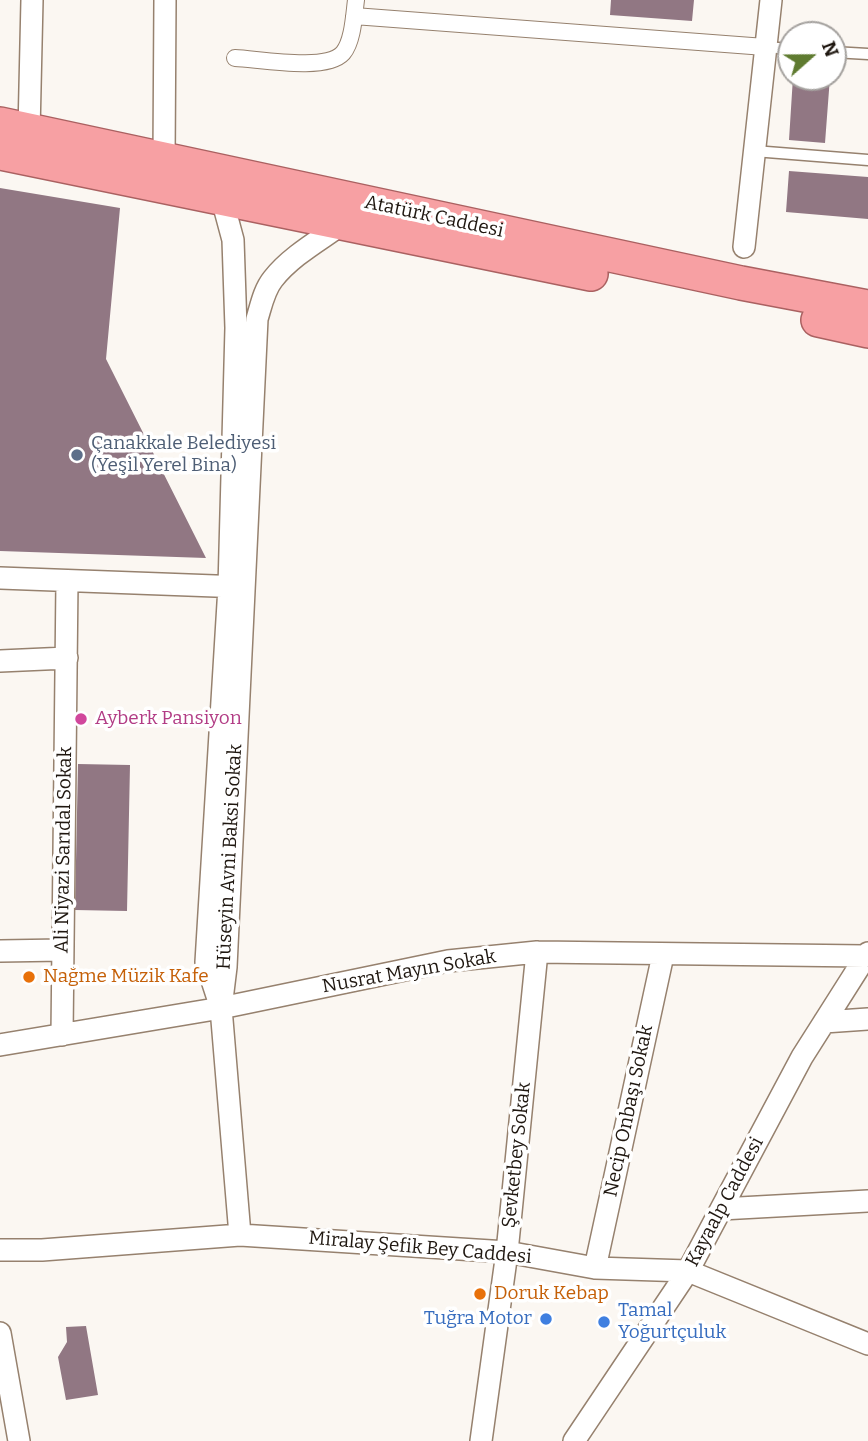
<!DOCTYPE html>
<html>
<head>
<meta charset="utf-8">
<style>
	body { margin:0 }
	#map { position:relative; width:868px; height:1441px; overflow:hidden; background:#fbf7f2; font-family:Bitter,serif }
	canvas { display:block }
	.north { position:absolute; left:777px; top:21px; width:70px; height:70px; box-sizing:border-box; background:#fff; border:2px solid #a5a29f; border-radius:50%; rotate:69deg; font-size:19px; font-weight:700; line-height:28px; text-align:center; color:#1f1710 }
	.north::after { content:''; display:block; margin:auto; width:24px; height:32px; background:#5f7b30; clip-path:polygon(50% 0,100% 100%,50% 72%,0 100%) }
</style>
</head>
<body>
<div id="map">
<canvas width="868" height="1441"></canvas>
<div class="north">N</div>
</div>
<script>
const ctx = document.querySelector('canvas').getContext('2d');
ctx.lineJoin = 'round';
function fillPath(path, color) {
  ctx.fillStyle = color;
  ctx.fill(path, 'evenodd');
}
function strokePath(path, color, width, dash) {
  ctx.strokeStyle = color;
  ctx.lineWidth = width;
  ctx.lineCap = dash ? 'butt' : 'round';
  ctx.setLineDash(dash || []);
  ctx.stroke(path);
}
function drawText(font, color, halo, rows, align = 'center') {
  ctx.font = font + ' Bitter,serif';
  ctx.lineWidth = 7;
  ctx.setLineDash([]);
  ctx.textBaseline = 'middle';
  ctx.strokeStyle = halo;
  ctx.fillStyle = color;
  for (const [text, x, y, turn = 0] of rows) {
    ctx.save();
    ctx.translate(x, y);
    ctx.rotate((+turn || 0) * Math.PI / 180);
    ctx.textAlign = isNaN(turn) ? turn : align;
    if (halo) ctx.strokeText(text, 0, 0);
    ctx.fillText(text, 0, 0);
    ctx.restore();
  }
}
const building = new Path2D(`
	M611,0H694L692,21L610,15Z
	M793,77H830L825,143L789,140Z
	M789,171L868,177V219L786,212Z
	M0,188L120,208L106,359L206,558L0,551Z
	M78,764L130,765L127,911L75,910Z
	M86,1326L98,1395L66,1400L58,1357L67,1342L66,1327Z`);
const service = new Path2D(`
	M765,47L791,49
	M833,52L868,54
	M754,151L868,160`);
const pedestrian = new Path2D(`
	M354,16L765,47
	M235,58C259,59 326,72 343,53C353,41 354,15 356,0`);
const minor = new Path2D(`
	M29,131L32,0
	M164,159L165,0
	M222,199L233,240L236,328L229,587L206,962L221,1008L226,967L257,319C261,306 264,290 273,279C291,256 320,240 342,224
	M744,247L771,0
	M0,578L242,587
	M0,661L67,658
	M0,951L62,950
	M221,1008L240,1235
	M824,1022L868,1019
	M62,1035L67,581
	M0,1045L221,1008L448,961L537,952L865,956
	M721,1209L868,1201
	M0,1250H42L240,1235L507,1252L595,1268L688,1271L868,1344
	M595,1268L663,955
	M0,1333L19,1441
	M481,1441L507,1252L537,952
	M574,1441L688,1271L802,1057L868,953`);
const trunk = new Path2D(`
	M0,124L741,283L868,307
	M0,153L591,274
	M818,320L868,331`);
const markers = [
	[77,455,7,"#5c6f8a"],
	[81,719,7,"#d1479c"],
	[29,977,7,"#e8710a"],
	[480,1294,7,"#e8710a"],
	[546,1319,7,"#3f7fe0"],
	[604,1322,7,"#3f7fe0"]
];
const streetNames = [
	["Atatürk Caddesi",434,217,12],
	["Ali Niyazi Sarıdal Sokak",64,850,-89],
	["Hüseyin Avni Baksi Sokak",230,857,-87],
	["Nusrat Mayın Sokak",409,972,-10],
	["Necip Onbaşı Sokak",629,1111,-78],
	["Şevketbey Sokak",517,1155,-84],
	["Kayaalp Caddesi",725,1202,-62],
	["Miralay Şefik Bey Caddesi",420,1248,5]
];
const serviceNames = [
	["Çanakkale Belediyesi",91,444],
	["(Yeşil Yerel Bina)",91,466]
];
const hotelNames = [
	["Ayberk Pansiyon",95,719]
];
const foodNames = [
	["Nağme Müzik Kafe",43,977],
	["Doruk Kebap",494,1294]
];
const shopNames = [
	["Tamal",618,1311],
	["Yoğurtçuluk",618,1333],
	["Tuğra Motor",532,1319,"right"]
];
fillPath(building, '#917783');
strokePath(service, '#96816e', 13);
strokePath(pedestrian, '#96816e', 18);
strokePath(minor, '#96816e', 24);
strokePath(trunk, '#aa6161', 36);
strokePath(service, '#fff', 10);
strokePath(pedestrian, '#fff', 16);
strokePath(minor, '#fff', 21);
strokePath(trunk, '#f7a0a3', 33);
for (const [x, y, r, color] of markers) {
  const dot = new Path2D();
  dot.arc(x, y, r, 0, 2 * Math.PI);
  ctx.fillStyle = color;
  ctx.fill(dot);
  strokePath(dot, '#fff', 2.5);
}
drawText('19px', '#1f1710', '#fff', streetNames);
drawText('19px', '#4e5e75', '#fff', serviceNames, 'left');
drawText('19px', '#b23c85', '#fff', hotelNames, 'left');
drawText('19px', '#c56008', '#fff', foodNames, 'left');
drawText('19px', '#366cbe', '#fff', shopNames, 'left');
</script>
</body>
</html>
